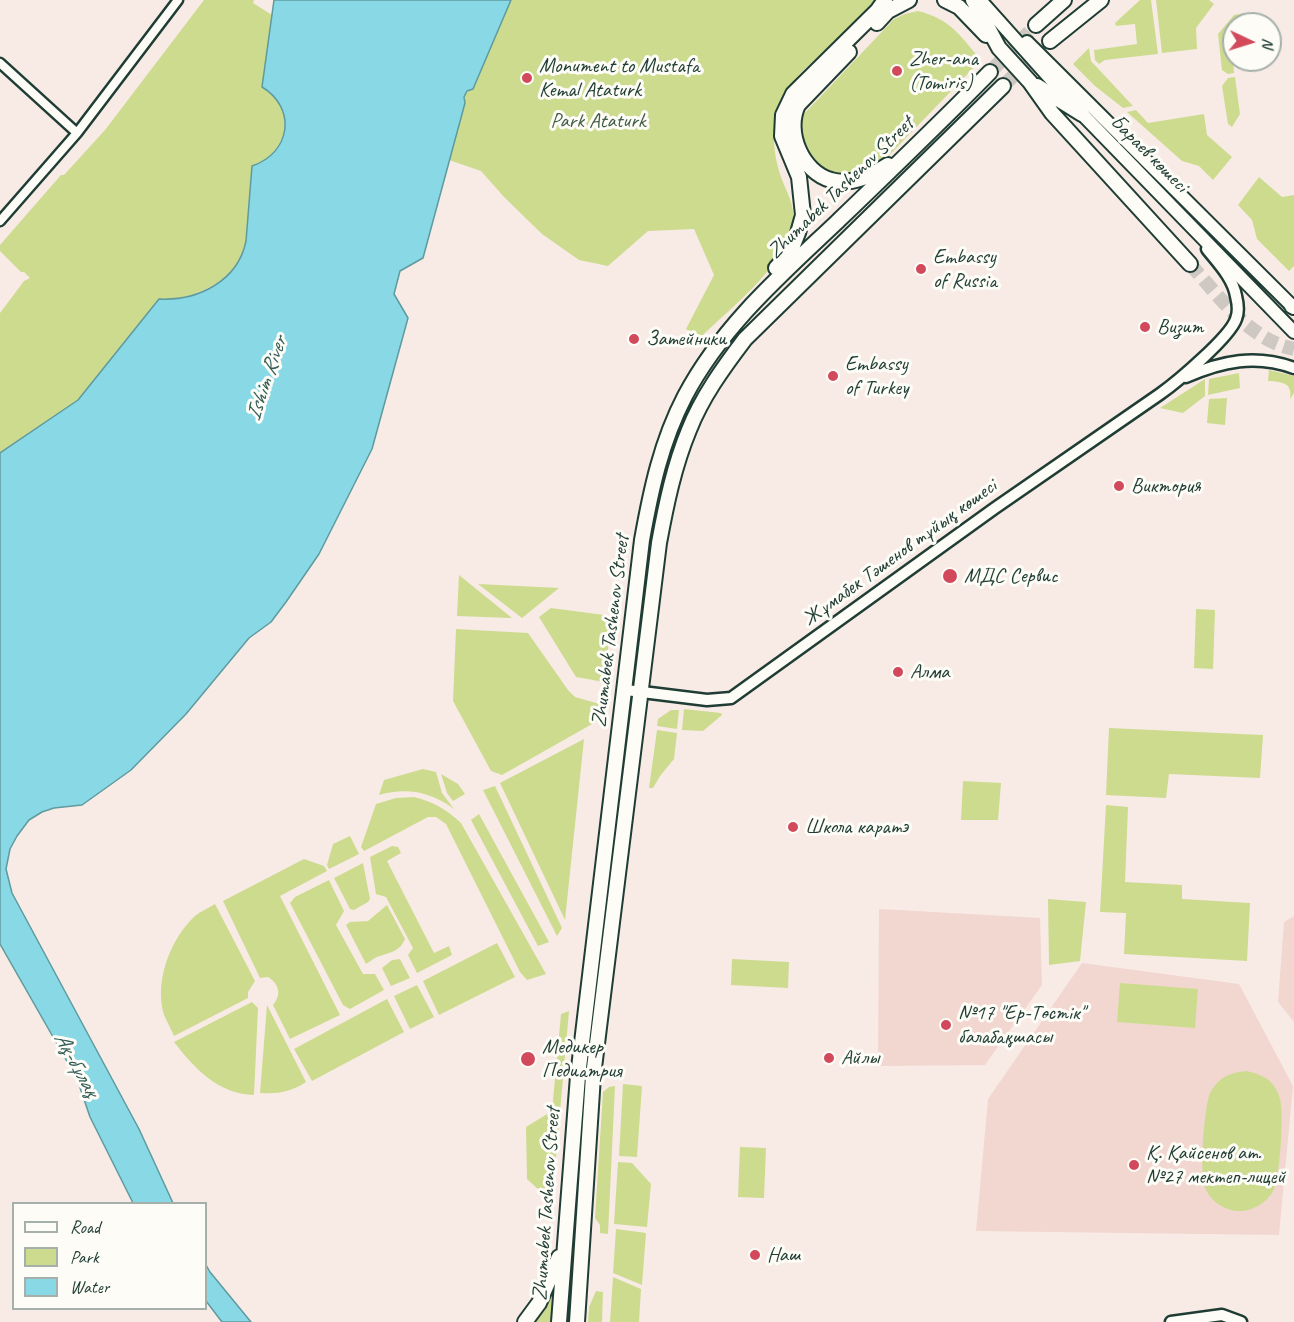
<!DOCTYPE html>
<html>
<head>
<meta charset="utf-8">
<style>
	body { margin:0 }
	#map { position:relative; width:1294px; height:1322px; overflow:hidden; background:#f8ebe5; font-family:Caveat,sans-serif }
	canvas { display:block }
	.legend { position:absolute; left:12px; top:1202px; width:195px; height:108px; box-sizing:border-box; background:#fdfcf7; border:2px solid #a4b0a9; margin:0; padding:8px 10px; list-style:none; font-size:18px; color:#1f3d34 }
	.legend li { display:flex; align-items:center; gap:12px; height:30px }
	.legend b { width:30px; border:2px solid #a4b0a9 }
	.north { position:absolute; left:1222px; top:12px; width:60px; height:60px; box-sizing:border-box; background:#fdfcf7; border:2px solid #a4b0a9; border-radius:50%; rotate:94deg; font-size:16px; font-weight:700; line-height:24px; text-align:center; color:#1f3d34 }
	.north::after { content:''; display:block; margin:auto; width:21px; height:27px; background:#d1495b; clip-path:polygon(50% 0,100% 100%,50% 72%,0 100%) }
</style>
</head>
<body>
<div id="map">
<canvas width="1294" height="1322"></canvas>
<ul class="legend">
<li><b style="height:8px;background:#fdfcf7"></b>Road</li>
<li><b style="height:16px;background:#cddb8f"></b>Park</li>
<li><b style="height:16px;background:#88d8e5"></b>Water</li>
</ul>
<div class="north">N</div>
</div>
<script>
const ctx = document.querySelector('canvas').getContext('2d');
ctx.lineJoin = 'round';
function fillPath(path, color) {
  ctx.fillStyle = color;
  ctx.fill(path, 'evenodd');
}
function strokePath(path, color, width, dash) {
  ctx.strokeStyle = color;
  ctx.lineWidth = width;
  ctx.lineCap = dash ? 'butt' : 'round';
  ctx.setLineDash(dash || []);
  ctx.stroke(path);
}
function drawText(font, color, halo, rows, align = 'center') {
  ctx.font = font + ' Caveat,sans-serif';
  ctx.lineWidth = 6;
  ctx.setLineDash([]);
  ctx.textBaseline = 'middle';
  ctx.strokeStyle = halo;
  ctx.fillStyle = color;
  for (const [text, x, y, turn = 0] of rows) {
    ctx.save();
    ctx.translate(x, y);
    ctx.rotate((+turn || 0) * Math.PI / 180);
    ctx.textAlign = isNaN(turn) ? turn : align;
    if (halo) ctx.strokeText(text, 0, 0);
    ctx.fillText(text, 0, 0);
    ctx.restore();
  }
}
const built = new Path2D(`
	M879,909L1040,918L1042,985L985,1065L878,1066Z
	M1294,916V1022L1278,1002L1284,922Z
	M1082,963L1239,984L1293,1086L1279,1235L976,1231L988,1099Z`);
const green = new Path2D(`
	M204,0H254L253,3L272,15L262,86C297,109 290,152 252,166C249,212 257,265 208,288C192,296 177,300 159,299L78,400L0,453V313L24,281L30,278L24,272H21L0,251V245L61,175H64L105,130Z
	M511,0H881C863,15 847,31 830,46C819,57 804,68 794,81C774,105 770,137 778,167C784,192 799,204 791,232C780,270 728,310 700,338L686,329L714,275L694,229L648,231L608,266L579,260L542,234L504,197L481,171L449,160L465,104V94L473,88Z
	M1140,0H1151L1158,54L1105,60L1099,64L1095,60L1094,50L1137,44L1135,24L1116,26L1115,23Z
	M1156,0H1209L1214,4L1196,28L1197,49L1162,53Z
	M918,11C951,19 960,36 981,60L875,170L848,181L810,170L799,129L802,116L894,19L905,14Z
	M1245,13L1251,19L1246,24H1234V39L1232,42L1234,73L1228,74L1222,70L1218,34L1234,15Z
	M1089,48L1091,61L1133,106L1123,108L1095,86L1073,64Z
	M1235,77L1240,114L1232,127L1228,124L1222,86L1228,78Z
	M1136,110L1148,123L1204,114L1207,135L1232,157L1213,180L1199,166L1182,161L1127,112Z
	M1259,177L1282,197L1294,195V266L1289,271L1257,239L1252,220L1238,205Z
	M1269,370L1294,376V393L1290,399C1293,382 1281,382 1268,381Z
	M1239,373L1240,388L1208,395L1209,379Z
	M1205,379V396L1183,413L1160,408Z
	M1227,398L1225,425L1207,423L1209,399Z
	M459,575L512,618L457,616Z
	M478,584L559,588L522,618Z
	M551,608L612,616L604,682L576,677L539,617Z
	M1196,609L1215,610L1213,669L1194,668Z
	M456,629L528,633L568,690L575,697L603,705L601,719L502,775L491,771L453,701Z
	M684,709L721,713L722,715L703,731L682,730Z
	M671,710H679L677,729L657,726L658,719Z
	M1109,728L1263,735L1260,778L1169,774L1166,798L1106,795Z
	M657,730L677,733L674,759L660,776L653,788H649Z
	M584,739L565,920L500,783Z
	M423,769L436,772L442,793L454,809C431,792 407,787 379,795L384,780Z
	M441,774L458,784L465,794L453,801L447,793Z
	M963,781L1001,783L998,820H961Z
	M495,786L562,928L557,936L483,790Z
	M414,797C434,802 446,809 461,823L546,974L527,980L520,972L446,824L436,817H428L364,851L361,847L376,804L396,798Z
	M1106,805L1128,807L1125,882L1182,885V899L1250,903L1247,961L1124,954L1126,913L1100,912Z
	M479,814L549,942L538,946L471,820Z
	M350,836L359,854L329,869L327,865L333,844Z
	M392,846L398,847L401,853L387,861L434,953L449,946L452,955L417,973L408,955L413,948L386,897L376,894L370,857Z
	M304,859L324,866L327,871L280,896L340,1015L290,1039L273,1005C282,994 279,984 268,977L260,978L223,901Z
	M363,863L370,899L368,902L354,910L350,909L334,878Z
	M329,880L344,911L336,925L363,974H375L384,990L350,1009L343,1005L290,903L295,897Z
	M1048,899L1086,902L1080,961L1049,965Z
	M215,904L255,981L248,992V998L174,1036C171,1029 167,1022 164,1015C154,982 170,939 195,916C201,911 209,908 215,904Z
	M387,905L405,939C400,951 392,952 380,956C375,957 371,961 366,964L346,925L350,922L368,921Z
	M497,943L515,977L439,1015L423,981Z
	M400,959L410,978L391,986L382,968L392,960Z
	M732,959L789,962L788,988L731,985Z
	M1120,983L1198,989L1195,1028L1117,1022Z
	M417,985L434,1017L410,1029L394,996Z
	M387,999L404,1032L312,1081L294,1049Z
	M252,1002L258,1008L254,1095C218,1094 194,1068 174,1042Z
	M267,1005L306,1082C291,1092 278,1094 260,1093Z
	M569,1011L552,1202L527,1179L526,1127L552,1111L561,1014Z
	M1247,1071C1258,1074 1268,1077 1274,1086C1277,1090 1279,1095 1280,1099C1284,1114 1280,1175 1274,1189C1268,1203 1251,1212 1237,1211C1222,1210 1207,1198 1204,1184C1200,1168 1204,1108 1210,1093C1212,1089 1215,1085 1218,1082C1226,1074 1237,1072 1247,1071Z
	M623,1084L642,1086L637,1157L619,1156Z
	M615,1086L608,1234L600,1233V1225L595,1218L603,1092L609,1087Z
	M740,1147L766,1148L764,1198L738,1197Z
	M618,1162L632,1163L651,1184L647,1227L614,1224Z
	M616,1229L646,1233L642,1285L613,1273Z
	M613,1277L641,1289L639,1322H610Z
	M556,1286L553,1322H536L545,1310Z
	M596,1291L603,1292L602,1322H588L589,1307Z`);
const water = new Path2D(`
	M274,0H511L473,89L467,91L464,97L465,103L423,258L400,271L394,294L408,318L372,449L319,554L286,602L271,622L249,638L186,714L131,770L82,805L54,808L42,812L29,820L17,836L10,849L6,869L12,893L139,1129L173,1203H133L90,1117L77,1079L0,944V453L78,400L159,299C198,301 238,281 246,241L252,166C291,153 297,108 262,87Z
	M206,1265L210,1272L251,1322H222L206,1301Z`);
const primaryTunnel = new Path2D(`
	M990,72L1036,25
	M1003,86L1050,41
	M1190,264C1219,296 1249,340 1294,349`);
const minor = new Path2D(`
	M0,63L77,133
	M0,221L77,133L178,0`);
const tertiary = new Path2D(`
	M1186,377C1222,361 1256,354 1294,368
	M626,690L707,700L731,698L995,508L1160,394C1177,382 1230,337 1236,319C1239,312 1238,304 1236,296C1233,278 1218,263 1207,249
	M1171,1322L1222,1315L1241,1322`);
const secondary = new Path2D(`
	M980,0L1082,114L1294,332
	M1027,42L1294,308`);
const primary = new Path2D(`
	M945,0L959,7L986,35
	M973,0L999,48L1030,82L1052,113L1190,264
	M877,23L888,11L909,0
	M1036,25L1064,0
	M1050,41L1101,0
	M849,52L798,105C785,132 802,172 831,180C851,186 872,175 888,165
	M1037,86L1082,114
	M776,268L790,253L798,233L803,215L799,177L782,136L783,115L793,94L877,11L885,0
	M1292,306L1294,307
	M525,1322L539,1303L559,1257
	M559,1322L578,1076L642,540C651,490 661,442 685,396C722,326 781,275 837,222C889,172 940,123 990,72
	M577,1322L593,1076L659,543C666,505 674,466 689,430C702,397 723,368 745,339L1003,86`);
const markers = [
	[897,71,6,"#d1495b"],
	[527,78,6,"#d1495b"],
	[921,269,6,"#d1495b"],
	[1145,327,6,"#d1495b"],
	[634,339,6,"#d1495b"],
	[833,376,6,"#d1495b"],
	[1119,486,6,"#d1495b"],
	[950,576,8,"#d1495b"],
	[898,672,6,"#d1495b"],
	[793,827,6,"#d1495b"],
	[946,1025,6,"#d1495b"],
	[829,1058,6,"#d1495b"],
	[528,1059,8,"#d1495b"],
	[1134,1165,6,"#d1495b"],
	[755,1255,6,"#d1495b"]
];
const poiNames = [
	["Zher-ana",909,59],
	["(Tomiris)",909,83],
	["Monument to Mustafa",539,66],
	["Kemal Ataturk",539,90],
	["Embassy",933,257],
	["of Russia",933,281],
	["Визит",1157,327],
	["Затейники",646,339],
	["Embassy",845,364],
	["of Turkey",845,388],
	["Виктория",1131,486],
	["МДС Сервис",964,576],
	["Алма",910,672],
	["Школа каратэ",805,827],
	["№17 \"Ер-Төстік\"",958,1013],
	["балабақшасы",958,1037],
	["Медикер",542,1047],
	["Педиатрия",542,1071],
	["Айлы",841,1058],
	["Қ. Қайсенов ат.",1146,1153],
	["№27 мектеп-лицей",1146,1177],
	["Наш",767,1255]
];
const parkNames = [
	["Park Ataturk",598,121]
];
const streetNames = [
	["Бараев көшесі",1149,154,45],
	["Zhumabek Tashenov Street",841,188,-44],
	["Жұмабек Тәшенов тұйық көшесі",900,553,-36],
	["Zhumabek Tashenov Street",611,631,-83],
	["Zhumabek Tashenov Street",547,1204,-86]
];
const waterNames = [
	["Ishim River",267,379,-71],
	["Ақ-бұлақ",76,1065,61]
];
fillPath(built, '#f1d7cf');
fillPath(green, '#cddb8f');
fillPath(water, '#88d8e5');
strokePath(water, '#5e9a9e', 1.5);
strokePath(primaryTunnel, '#cdc8c2', 14, [14, 7]);
strokePath(minor, '#1f3d34', 13);
strokePath(tertiary, '#1f3d34', 15);
strokePath(secondary, '#1f3d34', 16);
strokePath(primary, '#1f3d34', 18);
strokePath(minor, '#fdfcf7', 8);
strokePath(tertiary, '#fdfcf7', 10);
strokePath(secondary, '#fdfcf7', 12);
strokePath(primary, '#fdfcf7', 14);
for (const [x, y, r, color] of markers) {
  const dot = new Path2D();
  dot.arc(x, y, r, 0, 2 * Math.PI);
  ctx.fillStyle = color;
  ctx.fill(dot);
  strokePath(dot, '#fdfcf7', 2);
}
drawText('21px', '#1f3d34', '#fdfcf7', poiNames, 'left');
drawText('21px', '#425d46', '#fdfcf7', parkNames);
drawText('21px', '#1f3d34', '#fdfcf7', streetNames);
drawText('italic 22px', '#345c57', '#fdfcf7', waterNames);
</script>
</body>
</html>
